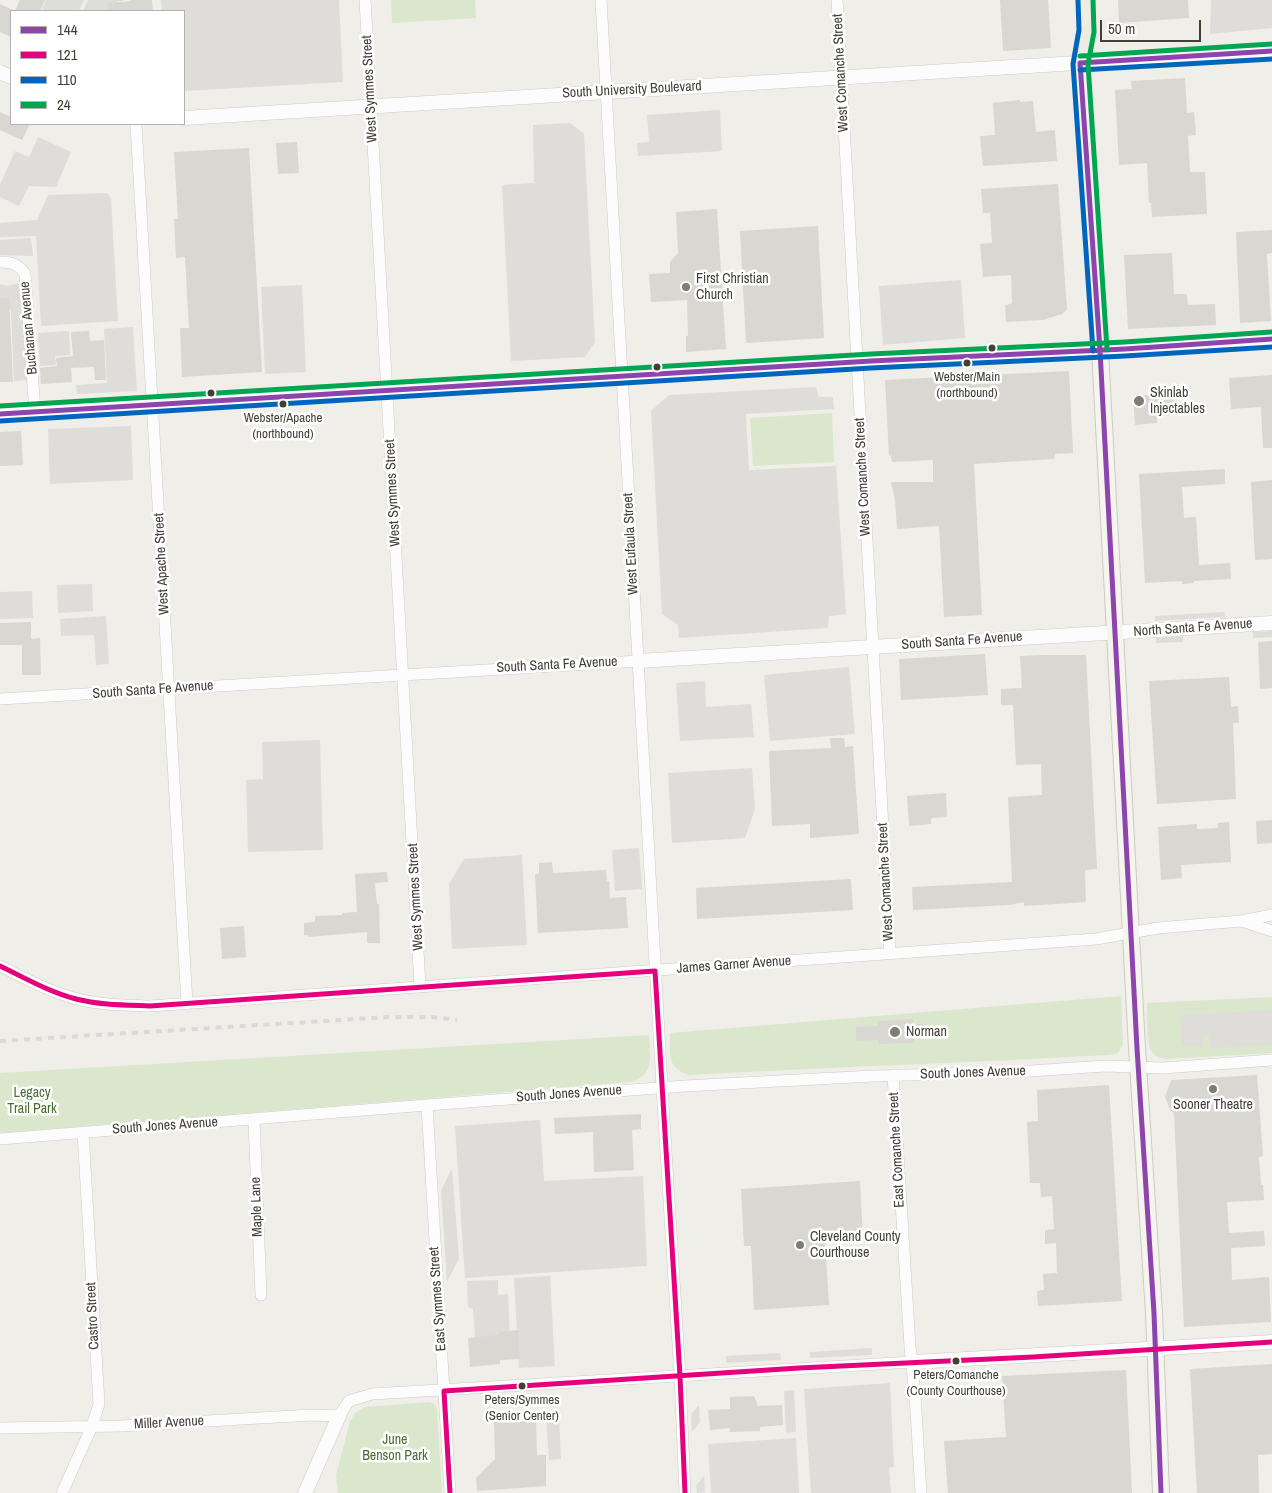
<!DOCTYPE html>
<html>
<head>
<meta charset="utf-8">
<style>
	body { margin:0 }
	#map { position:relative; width:1272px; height:1493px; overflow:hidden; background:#efeee9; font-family:"Archivo Narrow",sans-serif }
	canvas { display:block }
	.legend { position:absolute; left:10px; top:10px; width:175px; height:115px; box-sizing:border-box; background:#fff; border:1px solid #b4b2af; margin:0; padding:6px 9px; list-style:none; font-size:15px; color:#433f37 }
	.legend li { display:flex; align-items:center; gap:10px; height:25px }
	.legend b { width:25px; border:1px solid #b4b2af }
	.scale { position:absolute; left:1100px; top:20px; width:101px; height:22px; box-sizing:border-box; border:2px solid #433f37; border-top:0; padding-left:6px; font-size:15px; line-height:18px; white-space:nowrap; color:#433f37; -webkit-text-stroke:4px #fff; paint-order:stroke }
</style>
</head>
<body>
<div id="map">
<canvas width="1272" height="1493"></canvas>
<ul class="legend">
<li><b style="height:6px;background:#8e44ad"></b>144</li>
<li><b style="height:6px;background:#e5007d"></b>121</li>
<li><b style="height:6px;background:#0065bd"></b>110</li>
<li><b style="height:6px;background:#00a651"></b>24</li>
</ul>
<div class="scale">50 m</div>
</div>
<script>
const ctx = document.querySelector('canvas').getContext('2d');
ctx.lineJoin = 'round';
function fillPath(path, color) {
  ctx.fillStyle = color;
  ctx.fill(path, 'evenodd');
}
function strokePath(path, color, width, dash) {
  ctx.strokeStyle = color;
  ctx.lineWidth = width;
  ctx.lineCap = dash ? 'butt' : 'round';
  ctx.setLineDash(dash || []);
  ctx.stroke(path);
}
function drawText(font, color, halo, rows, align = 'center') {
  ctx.font = font + ' "Archivo Narrow",sans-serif';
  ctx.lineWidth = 5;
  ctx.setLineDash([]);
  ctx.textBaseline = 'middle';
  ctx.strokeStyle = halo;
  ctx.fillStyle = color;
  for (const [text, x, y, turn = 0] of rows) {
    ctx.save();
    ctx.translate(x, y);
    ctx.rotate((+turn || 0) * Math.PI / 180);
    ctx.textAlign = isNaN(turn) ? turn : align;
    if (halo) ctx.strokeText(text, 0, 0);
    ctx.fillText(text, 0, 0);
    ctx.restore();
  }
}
const green = new Path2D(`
	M391,0H475L476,18L392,23Z
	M832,413L834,462L753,466L750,418Z
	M1121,996L1123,1044L1118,1053L1108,1055C968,1063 828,1067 689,1075C666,1068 670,1052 670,1033Z
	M1272,997V1053L1166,1059C1161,1058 1155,1057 1152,1052C1145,1039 1148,1018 1147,1003Z
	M649,1035C650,1056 655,1075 631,1082L0,1133V1073Z
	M430,1402L435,1405L437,1409L442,1493H338L336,1475L350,1422L355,1413L365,1407Z`);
const parking = new Path2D(`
	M46,0H84L79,11H48L42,9Z
	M88,0H123V1H117V11H83Z
	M161,0H339L343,82L184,91V11H162Z
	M1211,0H1272V28L1210,34Z
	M720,110L722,151L638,156L637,143L649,142L647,115Z
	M570,123L584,134L595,342L585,357L511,361L502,185L534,183L533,125Z
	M38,137L71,152L56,187L29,186L19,206L0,197V185L15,151L29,157Z
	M107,193L111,199L118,321L41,326L36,236L0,237V223L37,220L48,195Z
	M31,238L33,256L0,255V240Z
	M961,280L965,338L883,345L879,286Z
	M21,282L27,380L14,381L11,310L0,311V284L8,286Z
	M302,285L306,372L265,374L261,287Z
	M133,327L137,391L77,394L76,385L107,383L104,329Z
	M69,331L70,355L55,356L56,365L40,366L38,333Z
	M816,387L819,397H833L834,409L746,414L749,470L836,466L846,614L829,616L828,628L679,638L678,625L662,614L651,411L669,395Z
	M131,426L133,480L50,484L48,429Z
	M92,584L93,611L58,613L57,585Z
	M32,591L33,618L0,619V592Z
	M1224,612L1225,617L1155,621V616Z
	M106,616L109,664L96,665L94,635L61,636L60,619Z
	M1272,631V637L1253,638V632Z
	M1183,636V642L1156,643V638Z
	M849,667L855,734L770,741L764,675Z
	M705,681L706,707L751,704L754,737L680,741L676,683Z
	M320,740L323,850L248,852L246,780L263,779L262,742Z
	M752,768L755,809L745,838L672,843L668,773Z
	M639,848L642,889L615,891L612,850Z
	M522,855L527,945L452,949L449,884L464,859Z
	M1272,1010V1045L1209,1048L1210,1036L1208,1034L1203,1037L1202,1047L1182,1045L1180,1015Z
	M540,1120L544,1181L643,1176L647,1266L465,1278L455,1126Z
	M452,1168L459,1259L447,1282L441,1191Z
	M550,1276L555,1366L519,1368L514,1278Z
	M498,1280V1295L508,1294L510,1335L475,1338L473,1309L468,1307L467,1281Z
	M872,1348V1355L810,1358V1352Z
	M780,1353L781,1360L726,1363V1356Z
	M890,1383L894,1467L889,1468L891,1493H811L804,1389Z
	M794,1390L796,1432L786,1433L784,1391Z
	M699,1405L700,1422L692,1432L691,1414Z
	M546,1416H559L561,1459L549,1460Z
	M796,1438L799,1493H711L708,1444Z
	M704,1476L705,1492L697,1493L696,1486Z`);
const building = new Path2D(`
	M20,0H45L40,11H15Z
	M131,0H152L153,11H109L108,3L131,1Z
	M1000,0H1048L1051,48L1003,51Z
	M1118,0H1188L1189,18L1119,23Z
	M0,4L11,9V37L0,32Z
	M1185,78L1187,113L1194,112L1196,135L1188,136L1190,172H1205L1207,214L1152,217L1151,203H1149L1147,163L1119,165L1115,90L1132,89L1131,81Z
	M1020,100V102L1033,101L1036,132L1055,130L1057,161L983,166L980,136L995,135L993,103Z
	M0,112L11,117V124H30L22,140L0,130Z
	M297,142L299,173L278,174L276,143Z
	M249,148L262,372L182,377L180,328H189L185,257L176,258L174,219H178L174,152Z
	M1058,184L1067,309L1062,314L1043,320L1006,322L1005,306L1012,303L1011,275L983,277L980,244L992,243L990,213H983L981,189Z
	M717,209L726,349L686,352V336H688L687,300L651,302L649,274L670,273V262L678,253L676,212Z
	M818,226L824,338L746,343L740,231Z
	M1272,230V253L1267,254L1271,321L1240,323L1236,232Z
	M1172,253L1174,294H1187L1188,305L1215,304L1216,325L1128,329L1124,255Z
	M0,298H9L13,382H0Z
	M89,331L90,341L104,340L106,380H95L94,367L71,368L72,382L41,384L40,368L57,366L56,358L73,356L71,332Z
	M1069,371L1073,453L1055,454L1054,459L974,464L982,615L944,617L939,526L897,529L895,500L891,482H933V460L892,462L891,455L889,456L885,380Z
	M1272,375V448H1263L1261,407L1231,409L1229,378Z
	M1177,393L1178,415L1157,416V423L1135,425L1133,396Z
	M21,431L23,465L0,466V432Z
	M1225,469V484L1182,487L1184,518L1196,517L1199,565L1230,563L1231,579L1194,581V583L1182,584V581L1145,583L1139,474Z
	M1272,480V559L1255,560L1251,482Z
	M31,622V639L40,638L41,675H22V645H0V623Z
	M1272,641V688L1260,689L1258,642Z
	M985,654L988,695L901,700L899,659Z
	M1043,655H1086L1097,869L1085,870L1086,902L1024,906V902L1010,905L913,910L912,887L1012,882L1008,797L1042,795L1041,764L1016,765L1013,705H1001V689L1022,688L1020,656Z
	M1229,677L1231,707L1238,706L1239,723H1233L1236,799L1157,804L1149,681Z
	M830,738H844L845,747L853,746L859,834L810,838V824L772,826L769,751L831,748Z
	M946,793L947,817L931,818V824L909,826L907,796Z
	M1272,820V843L1257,844L1256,821Z
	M1229,822L1231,862L1181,865L1182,878L1161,880L1158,827L1197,824V829L1218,828V823Z
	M552,862L553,873L606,870L607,881H609L610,898L626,897L628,928L538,933L535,874H539V863Z
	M387,872L388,882L375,883L377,904H379L380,943H367V932L308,937V935H304V923L315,922V916L342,915V913L357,912L355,874Z
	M851,879L853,910L697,919L696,888Z
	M244,926L246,957L222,959L220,928Z
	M913,1019V1024H927V1036H914V1043L879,1044L878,1040L856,1041V1027L878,1026V1021Z
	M1257,1075L1263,1156L1259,1157L1261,1185H1263L1264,1200L1227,1202L1229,1233L1264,1231L1265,1246L1231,1248L1232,1280L1269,1277L1271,1322L1184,1327L1174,1113L1171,1111L1165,1097L1171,1080Z
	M1109,1085L1122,1301L1038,1306L1037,1291L1044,1290L1043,1274L1057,1273L1056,1243L1045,1244V1230L1054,1229L1052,1196L1041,1197L1040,1183H1030L1027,1122L1038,1121L1037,1090Z
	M641,1114V1129L632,1130L634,1170L594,1172L593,1132L555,1134L554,1118Z
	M860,1181L863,1238L825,1240L829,1305L754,1310L751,1246H744L741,1189Z
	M518,1330L520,1359L500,1360V1364L470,1367L468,1338L499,1335L498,1332Z
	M1272,1364V1454L1258,1455L1259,1493H1197L1190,1369Z
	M1126,1370L1132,1493H948L944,1441L1006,1437L1002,1376Z
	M754,1396L758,1406L782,1405L783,1425L760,1427V1431L730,1432V1428L710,1430L708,1410L730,1409V1397Z
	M536,1421L537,1455H546V1486L477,1491L476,1478L495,1459L494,1422Z`);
const minor = new Path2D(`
	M365,0L420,986
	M601,0L662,1087L680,1376L685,1493
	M837,0L890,954
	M136,124L187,1004
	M0,262C12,262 18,264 25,274L35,412
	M0,699L638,661
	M1242,921L1272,931
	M0,966C21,976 42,988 64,995C92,1005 121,1005 150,1006L1096,939L1158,928L1241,921L1272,915
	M893,1075L910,1347L915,1395L921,1493
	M427,1105L450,1493
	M254,1120L261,1295
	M0,1139L427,1105L685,1086L873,1076L1016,1072L1105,1066L1163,1068L1272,1060
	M0,1428L121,1426L312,1415L339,1416L349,1401L372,1394L912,1362
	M62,1493L92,1426L99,1404L83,1132`);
const tertiary = new Path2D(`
	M0,72L11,77
	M184,118L1272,51
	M0,414L871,361L1125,349L1272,339
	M638,661L1272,623
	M912,1362L1272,1342
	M305,1493L339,1416`);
const secondary = new Path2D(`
	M1080,63L1100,350L1137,1048L1154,1313L1161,1493`);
const primary = new Path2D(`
	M1080,63L1087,31L1085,0`);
const rail = new Path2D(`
	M0,1041L389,1017H432L457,1020`);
const bus1 = new Path2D(`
	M0,414L871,361L1125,349L1272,339
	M1161,1493L1154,1313L1137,1048L1100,350L1080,63L1272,51`);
const bus2 = new Path2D(`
	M0,966C25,978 49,992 76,999C100,1005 125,1005 150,1006L655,971L680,1376L685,1493
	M450,1493L444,1391L799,1368L1033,1357L1272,1342`);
const bus3 = new Path2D(`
	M1078,0L1079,30L1073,64L1093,351
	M1080,70L1272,59
	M0,421L871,368L1125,356L1272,347`);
const bus4 = new Path2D(`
	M1093,0L1094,32L1088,64L1107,349
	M1080,56L1272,44
	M0,406L871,354L1125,342L1271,332`);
const markers = [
	[686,287,5,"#7f7c75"],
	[992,348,4.5,"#433f37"],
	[967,363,4.5,"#433f37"],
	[657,367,4.5,"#433f37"],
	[211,393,4.5,"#433f37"],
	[1139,401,6,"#7f7c75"],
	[283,404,4.5,"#433f37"],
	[895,1032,6,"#7f7c75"],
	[1213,1089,5,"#7f7c75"],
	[800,1245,5,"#7f7c75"],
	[956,1361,4.5,"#433f37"],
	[522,1386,4.5,"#433f37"]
];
const busNames = [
	["Webster/Main",967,378],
	["(northbound)",967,394],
	["Webster/Apache",283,419],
	["(northbound)",283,435],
	["Peters/Comanche",956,1376],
	["(County Courthouse)",956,1392],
	["Peters/Symmes",522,1401],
	["(Senior Center)",522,1417]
];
const streetNames = [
	["West Comanche Street",841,73,-93],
	["West Symmes Street",370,89,-93],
	["South University Boulevard",632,90,-3],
	["Buchanan Avenue",29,328,-95],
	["West Comanche Street",863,477,-93],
	["West Symmes Street",393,493,-93],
	["West Eufaula Street",631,544,-93],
	["West Apache Street",162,564,-93],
	["North Santa Fe Avenue",1193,628,-4],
	["South Santa Fe Avenue",962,641,-4],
	["South Santa Fe Avenue",557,665,-3],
	["South Santa Fe Avenue",153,690,-4],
	["West Comanche Street",886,882,-93],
	["West Symmes Street",416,897,-93],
	["James Garner Avenue",734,965,-4],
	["South Jones Avenue",973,1073,-2],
	["South Jones Avenue",569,1094,-4],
	["South Jones Avenue",165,1126,-4],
	["East Comanche Street",897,1150,-93],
	["Maple Lane",257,1207,-92],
	["East Symmes Street",438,1299,-94],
	["Castro Street",93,1316,-93],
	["Miller Avenue",169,1423,-3]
];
const poiNames = [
	["First Christian",696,279],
	["Church",696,295],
	["Skinlab",1150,393],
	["Injectables",1150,409],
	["Norman",906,1032],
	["Sooner Theatre",1213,1105,"center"],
	["Cleveland County",810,1237],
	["Courthouse",810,1253]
];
const parkNames = [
	["Legacy",32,1093],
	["Trail Park",32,1109],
	["June",395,1440],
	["Benson Park",395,1456]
];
fillPath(green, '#dbe7cc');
fillPath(parking, '#deddd9');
fillPath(building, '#d8d7d2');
strokePath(minor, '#cdcbc7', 12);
strokePath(tertiary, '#cdcbc7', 15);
strokePath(secondary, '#cdcbc1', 18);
strokePath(primary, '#cfcab9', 19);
strokePath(minor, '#fdfcfc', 11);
strokePath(tertiary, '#fdfcfc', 14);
strokePath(secondary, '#f5f4ef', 16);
strokePath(primary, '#efece4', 18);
strokePath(rail, '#d9d9d8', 4, [6, 6]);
strokePath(bus1, '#8e44ad', 5);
strokePath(bus2, '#e5007d', 5);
strokePath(bus3, '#0065bd', 5);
strokePath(bus4, '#00a651', 5);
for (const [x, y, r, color] of markers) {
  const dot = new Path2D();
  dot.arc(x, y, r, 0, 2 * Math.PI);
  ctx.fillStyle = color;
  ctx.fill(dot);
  strokePath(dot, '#fff', 2);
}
drawText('13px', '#433f37', '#fff', busNames);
drawText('14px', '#433f37', '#fff', streetNames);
drawText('14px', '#433f37', '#fff', poiNames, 'left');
drawText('14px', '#446e31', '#fff', parkNames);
</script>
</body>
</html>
